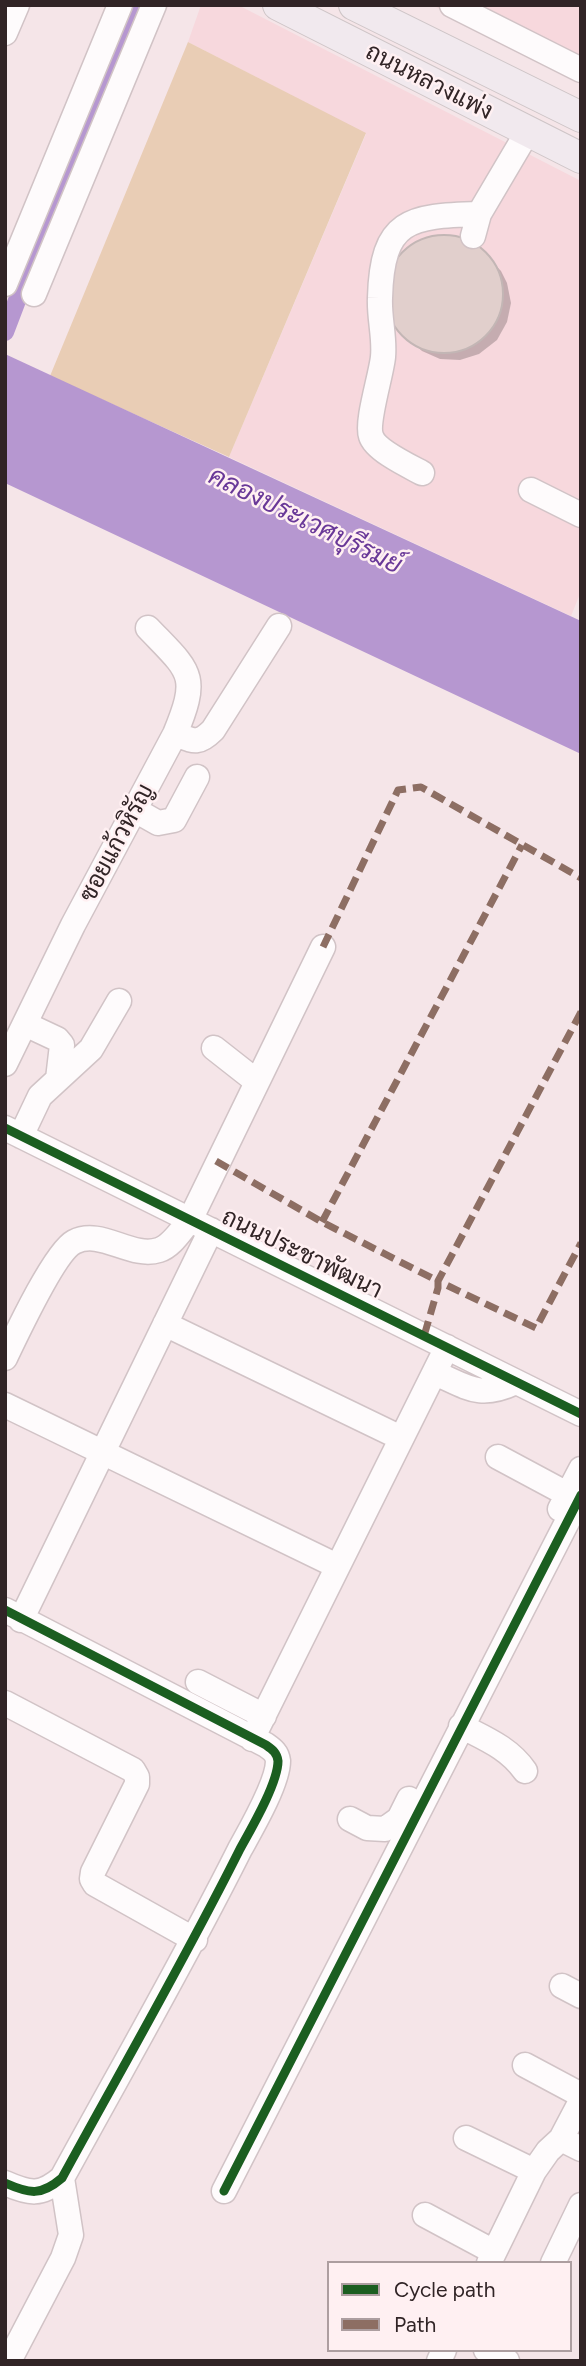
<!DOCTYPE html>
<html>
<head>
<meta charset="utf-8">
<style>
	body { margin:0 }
	#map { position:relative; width:586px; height:2366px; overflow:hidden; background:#f5e5e8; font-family:Figtree,sans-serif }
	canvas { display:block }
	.frame { position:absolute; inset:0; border:7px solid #312426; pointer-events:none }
	.legend { position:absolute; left:327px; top:2261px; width:245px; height:91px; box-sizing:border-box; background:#fff0f2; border:2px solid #ad9ea0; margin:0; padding:9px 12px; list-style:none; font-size:21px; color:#312426 }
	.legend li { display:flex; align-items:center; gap:14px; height:35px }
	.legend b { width:35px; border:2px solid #ad9ea0 }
</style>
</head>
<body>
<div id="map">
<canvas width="586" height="2366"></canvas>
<div class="frame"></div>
<ul class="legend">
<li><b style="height:9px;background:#1b5e20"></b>Cycle path</li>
<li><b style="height:9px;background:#8d6e63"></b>Path</li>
</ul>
</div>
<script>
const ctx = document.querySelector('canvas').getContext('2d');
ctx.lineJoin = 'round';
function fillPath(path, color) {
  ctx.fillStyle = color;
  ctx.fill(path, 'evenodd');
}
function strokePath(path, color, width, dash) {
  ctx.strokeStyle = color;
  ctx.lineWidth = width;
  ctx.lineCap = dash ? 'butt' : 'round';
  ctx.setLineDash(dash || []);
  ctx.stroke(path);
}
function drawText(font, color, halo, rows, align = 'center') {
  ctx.font = font + ' Figtree,Sarabun,sans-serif';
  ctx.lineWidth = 5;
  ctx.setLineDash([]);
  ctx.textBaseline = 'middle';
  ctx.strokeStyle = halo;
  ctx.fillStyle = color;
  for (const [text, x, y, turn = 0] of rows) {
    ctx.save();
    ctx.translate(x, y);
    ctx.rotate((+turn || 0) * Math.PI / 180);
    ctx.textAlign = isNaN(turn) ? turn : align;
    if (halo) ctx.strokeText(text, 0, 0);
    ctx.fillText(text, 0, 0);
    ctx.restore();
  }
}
const built = new Path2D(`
	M201,5H238L581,181V591L571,616L229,457L366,134L188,42Z
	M432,5H581V81Z`);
const green = new Path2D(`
	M188,42L366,133L229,457L50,376Z`);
const water = new Path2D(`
	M5,354L581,621V754L5,483Z`);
const shadow = new Path2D(`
	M440,236L460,238L478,247L501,271L507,283L511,303L507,322L497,340L479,354L460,360L440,359L422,351L398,328L390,314L389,274L399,257L420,241Z`);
const canal = new Path2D(`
	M5,332L60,188L139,5`);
const building = new Path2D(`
	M385 294a59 59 0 1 1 118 0a59 59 0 1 1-118 0Z`);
const minor = new Path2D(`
	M452,5L581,70
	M5,33L17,5
	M473,236L479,214L528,131
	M5,284L120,5
	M34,294L154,5
	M422,473C409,466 375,450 371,436C366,422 381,376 383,357C385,337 379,318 380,298C382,219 409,216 479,214
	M531,490L581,515
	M175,734C194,741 198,745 213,730L279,626
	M135,810L158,823L174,820L197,777
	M25,1024L57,1039L62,1045L58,1079
	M214,1048L256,1081
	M5,1064L73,925L175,734C200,674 190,672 148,628
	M5,1128L581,1414
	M21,1136L40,1096L91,1049L119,1001
	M165,1324L401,1438
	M5,1358C16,1335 55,1252 74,1242C101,1228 131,1259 159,1250C172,1246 181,1230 190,1220L323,947
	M435,1373C469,1388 480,1399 516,1382
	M5,1405L337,1566
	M498,1457L567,1494
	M560,1509L581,1469
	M5,1610L266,1745C273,1750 277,1753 278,1761C278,1783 251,1829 240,1849C184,1961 122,2068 62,2178C41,2196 30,2194 5,2183
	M21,1620L211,1230
	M198,1682L264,1716
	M5,1703L133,1770L137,1777V1784L93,1872L92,1879L95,1884L195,1940
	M461,1726C486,1739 509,1748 525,1771
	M252,1739L447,1347
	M350,1819L367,1828L385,1829L399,1819L409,1799
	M562,1986L581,1996
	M525,2065L581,2095
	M466,2138L534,2171
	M561,2139L581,2149
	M224,2191L581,1495
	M425,2215L494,2252
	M489,2263L534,2171L548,2151L561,2139L581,2101
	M553,2263L581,2205
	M486,2350L507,2361
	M9,2361L63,2258L71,2235L62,2178
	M439,2361L444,2350`);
const major = new Path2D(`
	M278,5L581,158
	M354,5L581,117`);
const quiet = new Path2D(`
	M323,947L398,790L421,787L581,878
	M581,1012L438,1281L536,1328L581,1243
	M216,1161L322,1222L438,1281V1288L424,1336
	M322,1222L522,845`);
const cycleway = new Path2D(`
	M5,1128L581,1414
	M5,1610L266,1745C273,1750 277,1753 278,1761C278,1783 251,1829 240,1849C184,1961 122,2068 62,2178C41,2196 30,2194 5,2183
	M224,2191L581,1495`);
const streetNames = [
	["ถนนหลวงแพ่ง",429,82,27],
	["ซอยแก้วหิรัญ",117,843,-62],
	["ถนนประชาพัฒนา",302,1254,26]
];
const waterNames = [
	["คลองประเวศบุรีรมย์",305,521,26]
];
fillPath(built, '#f7d8dd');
fillPath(green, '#e9cdb5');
fillPath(water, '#b697d0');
fillPath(shadow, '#0003');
strokePath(canal, '#b697d0', 18);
fillPath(building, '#e1cfcc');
strokePath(building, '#c3b6b5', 2);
strokePath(minor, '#d1c3c6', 27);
strokePath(major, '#cec5c7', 32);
strokePath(minor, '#fefbfc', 24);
strokePath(major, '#f1e9ee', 30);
strokePath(quiet, '#8d6e63', 7, [14, 7]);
strokePath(cycleway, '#1b5e20', 9);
drawText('24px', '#312426', '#fff0f2', streetNames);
drawText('italic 26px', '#693898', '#fff0f2', waterNames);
</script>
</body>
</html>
